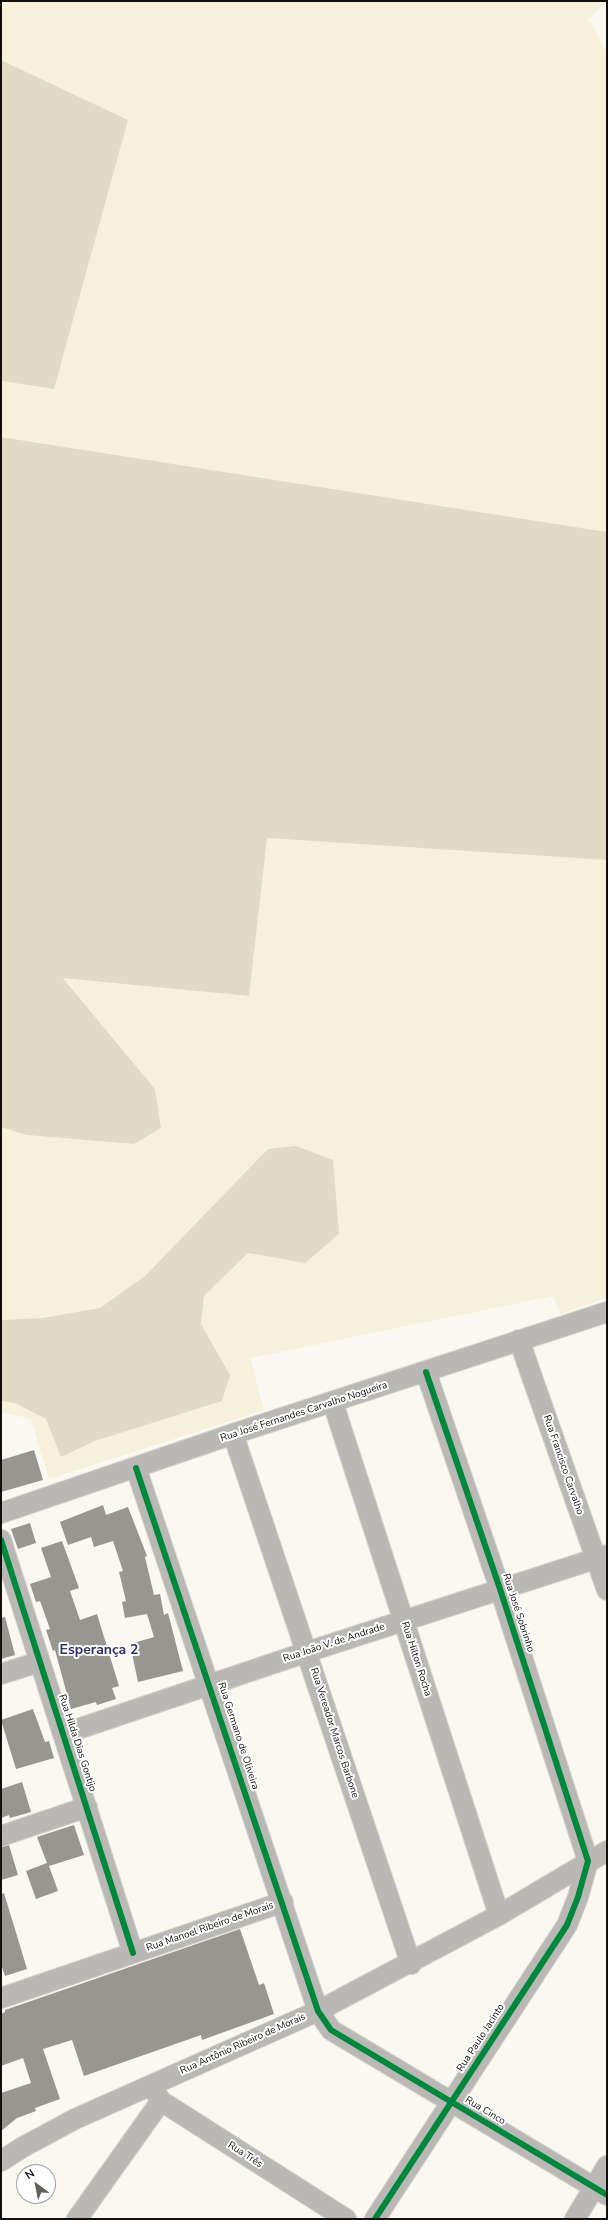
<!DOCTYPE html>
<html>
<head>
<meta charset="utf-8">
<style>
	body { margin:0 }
	#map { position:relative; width:608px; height:2220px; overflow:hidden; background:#faf8f0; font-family:"Nunito Sans",sans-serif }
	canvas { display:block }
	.frame { position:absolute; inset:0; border:2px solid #11100c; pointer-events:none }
	.north { position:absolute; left:16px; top:2164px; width:40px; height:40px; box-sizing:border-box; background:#fff; border:1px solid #a09f9e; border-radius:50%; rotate:328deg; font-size:11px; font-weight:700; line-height:16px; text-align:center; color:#11100c }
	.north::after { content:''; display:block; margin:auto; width:14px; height:18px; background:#63615c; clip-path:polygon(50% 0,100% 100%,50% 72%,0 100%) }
</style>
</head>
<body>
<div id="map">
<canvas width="608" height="2220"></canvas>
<div class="frame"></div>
<div class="north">N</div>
</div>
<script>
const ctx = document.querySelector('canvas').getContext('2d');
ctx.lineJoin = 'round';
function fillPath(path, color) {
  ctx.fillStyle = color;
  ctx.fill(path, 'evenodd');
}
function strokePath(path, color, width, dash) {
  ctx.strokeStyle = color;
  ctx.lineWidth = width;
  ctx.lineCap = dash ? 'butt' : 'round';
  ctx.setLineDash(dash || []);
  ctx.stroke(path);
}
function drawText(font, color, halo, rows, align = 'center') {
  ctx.font = font + ' "Nunito Sans",sans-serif';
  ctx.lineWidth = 4;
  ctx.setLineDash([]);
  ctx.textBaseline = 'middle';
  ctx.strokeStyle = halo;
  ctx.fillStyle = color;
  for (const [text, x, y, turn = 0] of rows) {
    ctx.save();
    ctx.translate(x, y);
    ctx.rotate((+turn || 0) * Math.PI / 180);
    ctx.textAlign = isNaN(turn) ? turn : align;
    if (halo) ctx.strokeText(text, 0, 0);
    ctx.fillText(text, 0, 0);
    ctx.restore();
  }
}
const green = new Path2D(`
	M1,1H606L589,19L607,53V532L1,437V381L53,389L128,120L1,60Z
	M266,838L607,860V1298L561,1314L553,1296L250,1358L264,1410L49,1479L31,1419L1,1412V1401L15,1403L46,1419L61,1456L230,1375L201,1324L204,1295L248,1253L305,1263L333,1160L145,1276L100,1308L42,1318L1,1320V1127L26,1135L134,1144L155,1089L63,977L249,996Z`);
const forest = new Path2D(`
	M1,60L128,120L54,389L1,381Z
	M1,437L607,532V860L267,838L249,996L63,978L155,1089L161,1128L134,1144L26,1135L1,1127Z
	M296,1146L333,1160L339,1234L305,1263L248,1253L204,1296L201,1324L230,1375L222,1401L95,1441L61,1457L46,1419L15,1403L1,1401V1320L42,1318L100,1308L145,1276L268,1149Z`);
const building = new Path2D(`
	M34,1450L43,1480L1,1492V1460Z
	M103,1505L106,1515L128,1507L147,1556L145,1557L154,1595L160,1594L164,1615L168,1613L183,1671L138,1682L130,1644L154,1637L147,1614L125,1618L122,1602L126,1601L119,1572L123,1571L113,1541L94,1547L91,1537L68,1545L60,1522Z
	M30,1523L36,1543L18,1549L11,1529Z
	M62,1541L79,1588L70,1591L80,1620L97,1614L119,1686L112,1688L116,1699L97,1705L96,1702L71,1709L55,1650L53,1651L46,1630L50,1629L40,1601L36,1602L30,1584L51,1577L41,1548Z
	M5,1617L15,1655L1,1659V1618Z
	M33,1709L45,1742L49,1741L54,1758L16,1769L1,1720Z
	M22,1782L31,1812L10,1818L9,1815L1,1818V1789Z
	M74,1825L84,1855L49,1866L58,1891L36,1899L26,1871L47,1863L37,1837Z
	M9,1845L18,1875L1,1880V1847Z
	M4,1893L27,1969L5,1976L1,1964V1894Z
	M240,1929L259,1985L264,1983L274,2014L202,2040L201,2035L84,2076L72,2040L43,2049L60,2099L35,2108L36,2111L17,2118L1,2131V2093L31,2083L23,2058L1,2066V2014L5,2012V2010Z`);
const minor = new Path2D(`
	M519,1340L607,1590
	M333,1403L499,1915
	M233,1434L411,1964
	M136,1468L318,2011L331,2030L607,2195
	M1,1513L233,1434L607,1312
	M1,1540L133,1953
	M1,1674L39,1662
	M63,1734L307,1652L607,1555
	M1,1836L87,1807
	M1,1998L283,1902
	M151,2085L161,2101L346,2219
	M1,2161L23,2147L75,2119L318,2011L499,1915L607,1851
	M77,2219L161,2101
	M375,2219L567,1925L578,1897L588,1861L500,1589L426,1372
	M575,2219L607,2166`);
const cycleway = new Path2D(`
	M136,1468L318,2011L331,2030L607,2195
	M1,1540L133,1953
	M375,2219L567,1925L578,1897L588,1861L500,1589L426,1372`);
const streetNames = [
	["Rua José Fernandes Carvalho Nogueira",304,1412,-18],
	["Rua Francisco Carvalho",563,1465,71],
	["Rua José Sobrinho",518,1613,72],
	["Rua João V. de Andrade",334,1643,-18],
	["Rua Hilton Rocha",416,1659,72],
	["Rua Vereador Marcos Barbone",334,1733,72],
	["Rua Germano de Oliveira",238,1736,72],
	["Rua Hilda Dias Gontijo",77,1743,72],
	["Rua Manoel Ribeiro de Morais",210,1927,-19],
	["Rua Paulo Jacinto",481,2038,-57],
	["Rua Antônio Ribeiro de Morais",243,2044,-24],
	["Rua Cinco",485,2111,31],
	["Rua Três",245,2155,33]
];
const districtNames = [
	["Esperança 2",99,1651]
];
fillPath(green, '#f5f1dc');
fillPath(forest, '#e0dbc6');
fillPath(building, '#979690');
strokePath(minor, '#d4d2cc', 22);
strokePath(minor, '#b9b8b5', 20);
strokePath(cycleway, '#00873e', 6);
drawText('10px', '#11100c', '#fff', streetNames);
drawText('bold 14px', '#2f326c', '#fff', districtNames);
</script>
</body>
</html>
